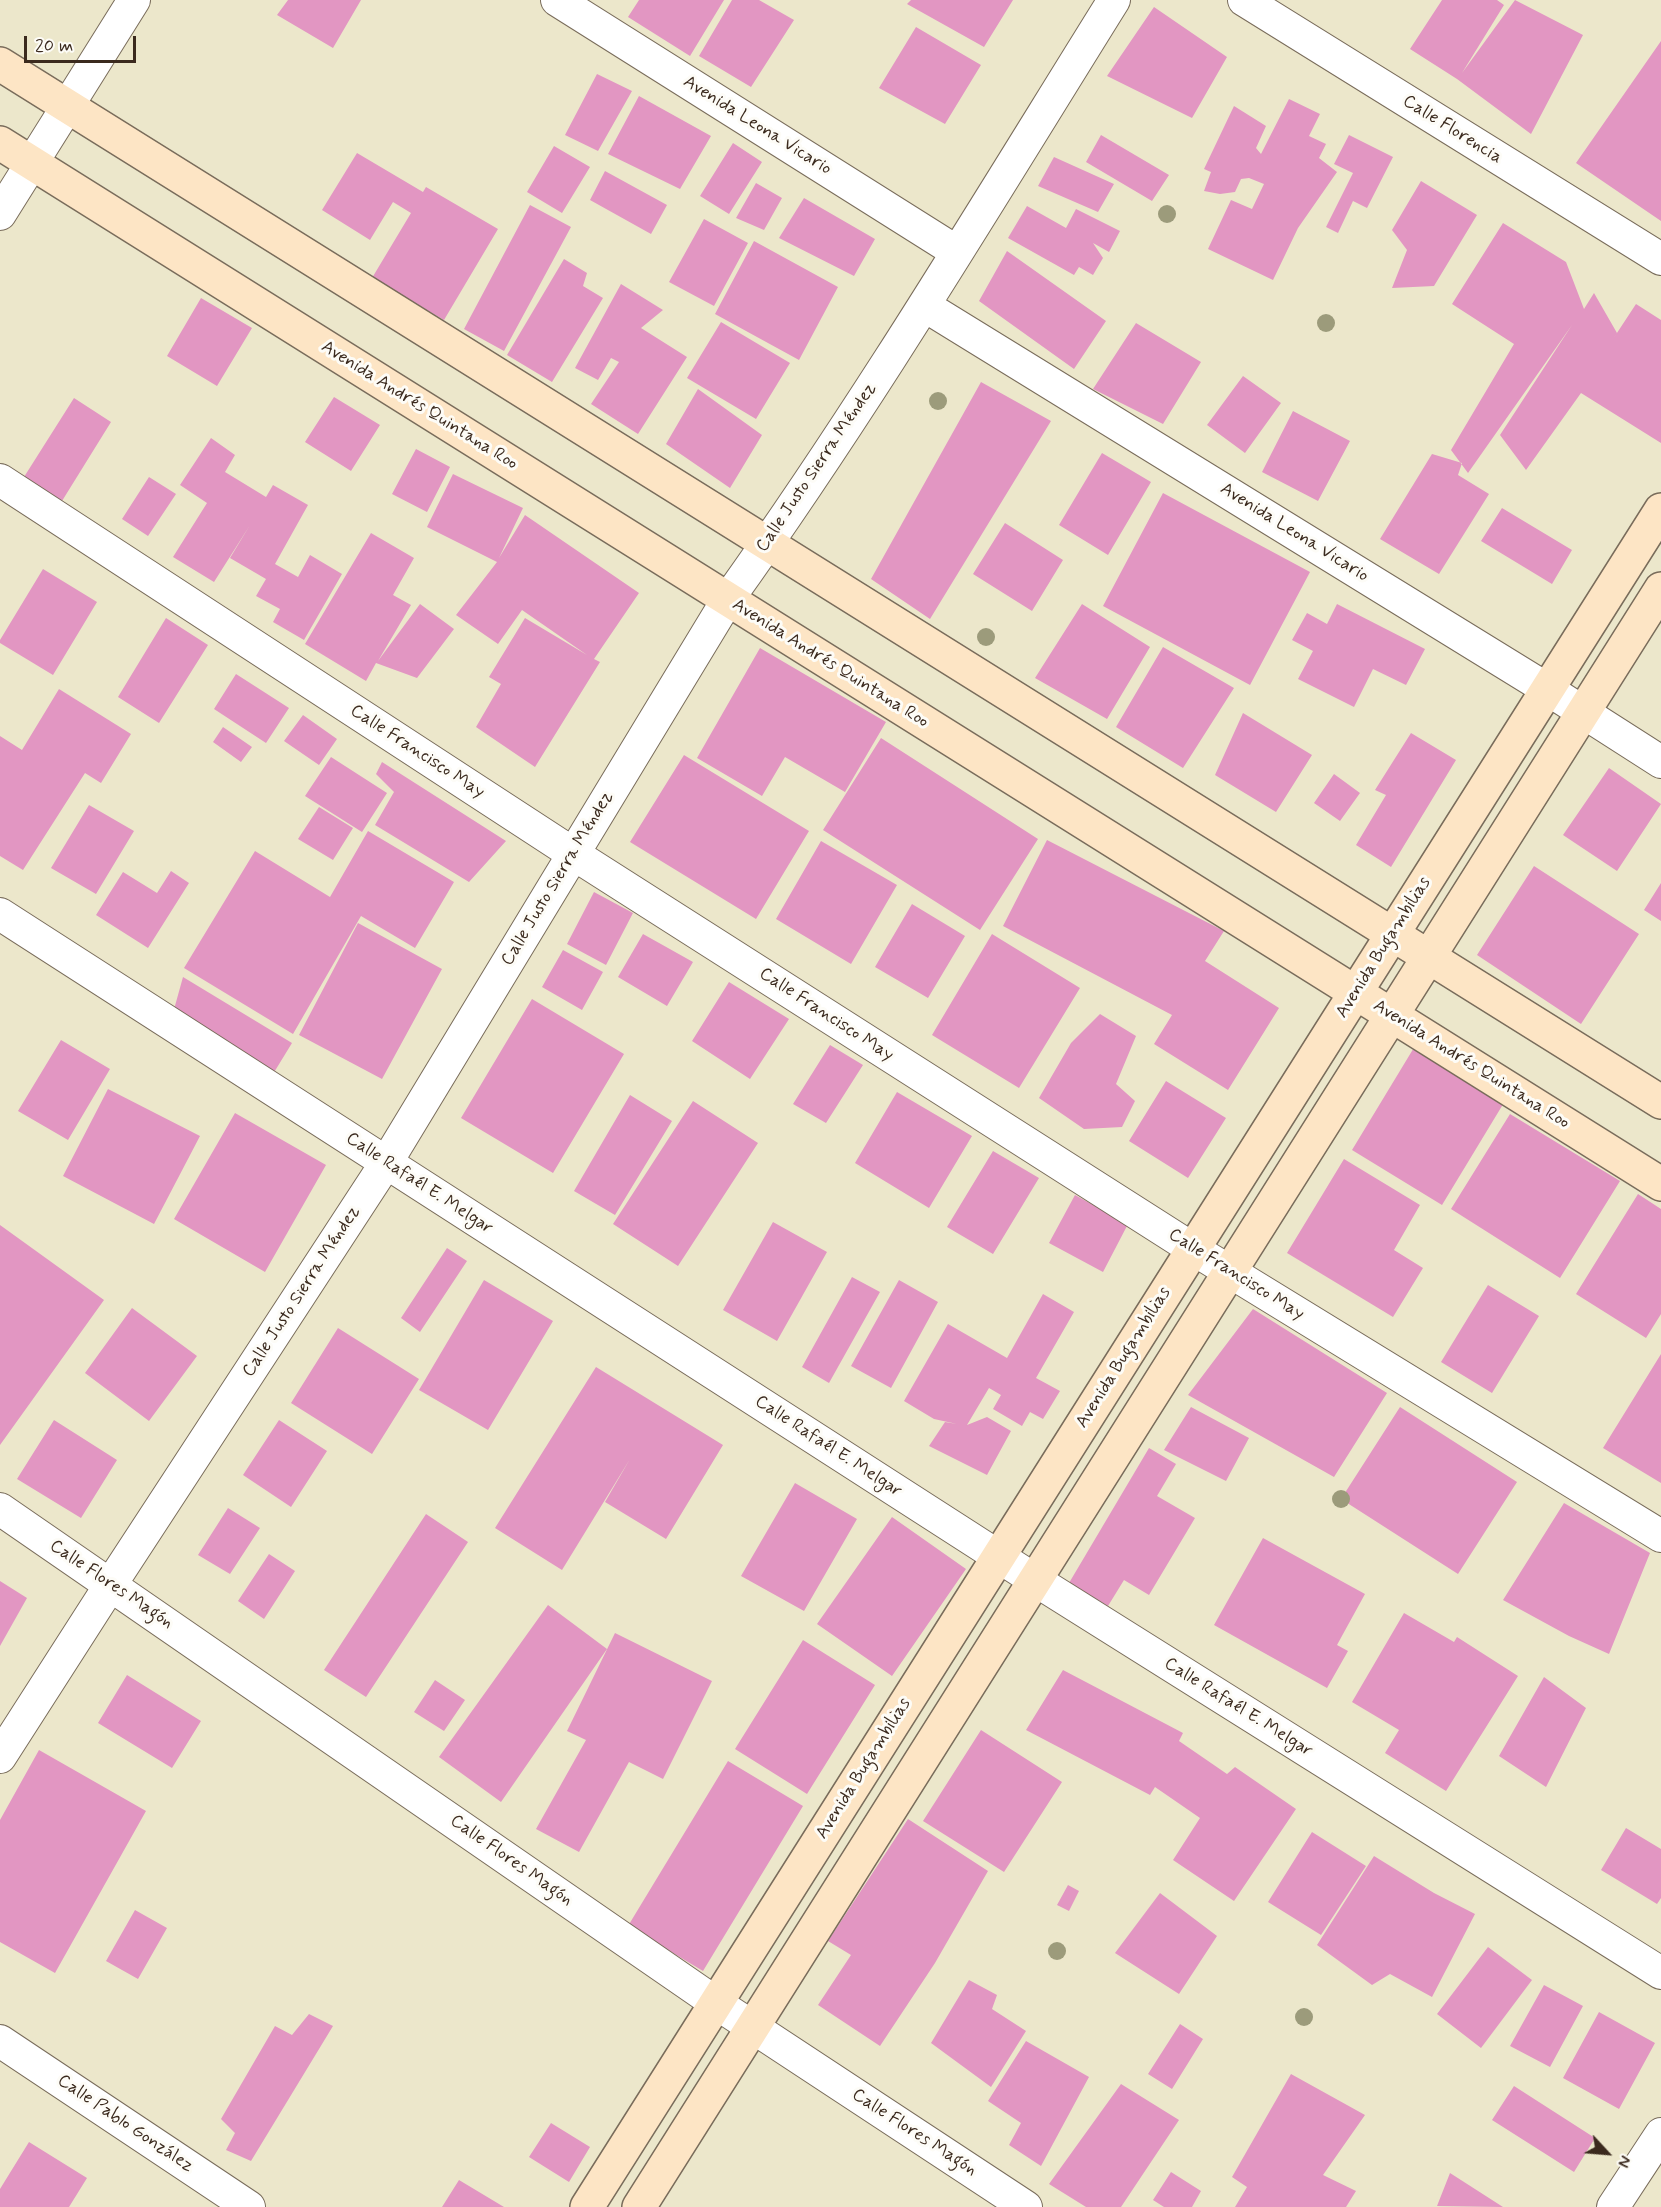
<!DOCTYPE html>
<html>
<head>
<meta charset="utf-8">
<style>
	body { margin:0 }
	#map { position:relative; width:1661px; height:2207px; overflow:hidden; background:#ece7cb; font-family:Mynerve,sans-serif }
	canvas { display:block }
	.north { position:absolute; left:1577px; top:2123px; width:60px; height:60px; -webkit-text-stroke:4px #fdfcf7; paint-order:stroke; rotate:116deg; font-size:16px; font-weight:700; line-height:24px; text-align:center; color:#3b2a1e }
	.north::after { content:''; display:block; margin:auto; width:21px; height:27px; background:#3b2a1e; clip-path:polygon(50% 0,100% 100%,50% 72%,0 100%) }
	.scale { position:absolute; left:24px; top:36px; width:112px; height:27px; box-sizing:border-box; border:3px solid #3b2a1e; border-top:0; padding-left:8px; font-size:18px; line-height:21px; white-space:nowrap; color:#3b2a1e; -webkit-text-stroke:4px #fdfcf7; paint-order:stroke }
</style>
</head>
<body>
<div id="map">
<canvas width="1661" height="2207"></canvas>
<div class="north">N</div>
<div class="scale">20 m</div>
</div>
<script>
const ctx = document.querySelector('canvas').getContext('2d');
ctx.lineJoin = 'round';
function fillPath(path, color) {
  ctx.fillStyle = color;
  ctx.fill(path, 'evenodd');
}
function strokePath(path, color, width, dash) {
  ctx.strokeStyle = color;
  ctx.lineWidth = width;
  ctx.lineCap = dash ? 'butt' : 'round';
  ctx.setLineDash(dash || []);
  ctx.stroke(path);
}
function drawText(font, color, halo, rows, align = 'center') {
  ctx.font = font + ' Mynerve,sans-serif';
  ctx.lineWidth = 6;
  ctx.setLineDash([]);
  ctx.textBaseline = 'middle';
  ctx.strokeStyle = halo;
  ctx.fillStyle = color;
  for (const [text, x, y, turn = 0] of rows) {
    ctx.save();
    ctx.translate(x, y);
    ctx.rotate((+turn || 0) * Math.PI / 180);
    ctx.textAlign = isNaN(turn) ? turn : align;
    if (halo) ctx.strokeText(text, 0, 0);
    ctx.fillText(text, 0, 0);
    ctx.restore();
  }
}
const building = new Path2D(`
	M288,0H361L333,48L277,15Z
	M639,0H724L690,56L628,17Z
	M732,0H759L794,20L751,87L699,56Z
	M911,0H1013L984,47L907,4Z
	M1442,0H1497L1504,5L1462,73L1515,0L1583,35L1531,134L1457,79L1410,49Z
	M1154,7L1227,57L1192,118L1107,76Z
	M916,27L981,65L945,124L879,88Z
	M1661,41V221L1576,163Z
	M597,74L632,91L598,151L565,135Z
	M639,96L711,136L680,189L608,154Z
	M1289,99L1320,114L1309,136L1326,144L1319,158L1337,172L1298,228L1273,280L1208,249L1231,200L1252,209L1264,184L1249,178L1241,179L1235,192L1220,194L1204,191L1211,172L1204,169L1234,106L1266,126L1256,148L1261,154Z
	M1101,135L1169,175L1152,201L1086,162Z
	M1349,135L1393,157L1367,208L1353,201L1338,233L1326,227L1353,173L1334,164Z
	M733,143L762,162L729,214L700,196Z
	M554,146L590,167L562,213L527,192Z
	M357,153L423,192L426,187L498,229L444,320L372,278L411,213L393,202L370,240L322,210Z
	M1054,157L1114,184L1098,212L1038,186Z
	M605,171L667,205L651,234L590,200Z
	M1421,181L1477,215L1434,286L1392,288L1407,250L1392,230Z
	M756,183L782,198L764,230L736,218Z
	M804,198L875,239L854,276L779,238Z
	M530,205L571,227L504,351L464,329Z
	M1027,206L1066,228L1076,209L1120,231L1109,252L1093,243L1103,258L1093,275L1079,267L1074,275L1008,238Z
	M704,219L748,243L714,306L669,282Z
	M1503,223L1566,262L1584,309L1594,293L1617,333L1613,339L1636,304L1661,320V443L1581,393L1526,470L1500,435L1572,325L1468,473L1451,450L1514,344L1452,304Z
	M754,241L838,287L799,360L715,314Z
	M1007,251L1106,321L1074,369L979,301Z
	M564,259L587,273L583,286L603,298L552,382L507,355Z
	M621,284L663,310L641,328L687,357L638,434L591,404L619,362L611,358L598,380L575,368Z
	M201,298L252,328L217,386L167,356Z
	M721,322L790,363L756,419L687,378Z
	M1136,323L1201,362L1163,424L1093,389Z
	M1243,376L1281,403L1245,453L1207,425Z
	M981,382L1051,421L930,619L871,579Z
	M698,389L762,435L730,488L666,444Z
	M334,397L380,425L351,471L305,442Z
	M74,398L111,422L62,501L24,477Z
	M1293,411L1350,441L1318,501L1262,472Z
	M211,438L235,455L225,472L266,497L273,485L308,505L275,564L298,577L310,555L342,574L304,640L273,622L280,609L256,596L266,579L230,558L250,525L214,582L173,557L207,503L180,485Z
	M416,449L450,467L427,512L392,494Z
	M1102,453L1151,482L1108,555L1059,525Z
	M1432,454L1462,463L1458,475L1489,494L1439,574L1380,539Z
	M453,474L523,508L499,558L525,515L639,593L594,659L600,662L535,767L476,727L501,684L489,677L525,618L587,655L522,610L498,644L456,615L497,562L427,527Z
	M149,477L176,494L148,536L122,519Z
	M1163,493L1310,572L1250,685L1103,606Z
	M1502,508L1572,550L1552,584L1481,541Z
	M1005,523L1063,560L1032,611L973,574Z
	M371,533L414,558L393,595L411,605L378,661L420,604L454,629L417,678L376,663L366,681L305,644Z
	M43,569L97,602L53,675L0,643V640Z
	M1082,604L1150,647L1107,719L1035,678Z
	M1337,604L1425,649L1406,685L1373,669L1354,707L1298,679L1313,651L1292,640L1307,613L1327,624Z
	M166,618L208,645L159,723L118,697Z
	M1163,647L1234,688L1183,768L1116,727Z
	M760,648L886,722L845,792L785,757L762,796L697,758Z
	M236,674L289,708L266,743L214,709Z
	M59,689L131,734L101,783L85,773L23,870L0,856V736L22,750Z
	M1243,713L1312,755L1276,812L1215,775Z
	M303,715L337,739L319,765L284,741Z
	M223,727L252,747L241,762L213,742Z
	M1411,733L1456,760L1391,867L1356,845L1386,795L1375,790Z
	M881,738L1038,839L980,930L823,830Z
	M684,755L809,831L756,919L630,842Z
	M331,757L387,793L362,832L305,796Z
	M382,762L506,841L469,882L375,825L394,792L376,774Z
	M1609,768L1661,804L1617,871L1563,835Z
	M1334,774L1360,793L1340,821L1314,803Z
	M89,805L134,831L96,894L51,868Z
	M319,807L353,828L333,860L298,839Z
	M368,831L454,882L415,948L361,916L293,1034L184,968L255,851L330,897Z
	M1047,840L1224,931L1205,961L1279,1008L1228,1090L1154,1044L1172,1015L1003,926Z
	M821,841L897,885L851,964L776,919Z
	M1534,866L1639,934L1581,1024L1477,955Z
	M171,871L189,883L148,948L96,915L123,872L157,893Z
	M1661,883V921L1644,910Z
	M594,892L633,913L606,965L567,944Z
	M912,904L965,936L928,998L875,967Z
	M358,923L442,969L382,1079L299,1035Z
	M643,934L693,962L667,1006L618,977Z
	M992,934L1080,988L1019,1088L932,1035Z
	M563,950L603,972L582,1010L542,987Z
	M183,977L292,1043L273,1074L173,1013Z
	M729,982L789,1019L750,1079L692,1041Z
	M532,999L624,1054L553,1173L461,1118Z
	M1100,1014L1136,1036L1116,1084L1135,1101L1122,1127L1084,1129L1039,1098L1071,1043Z
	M61,1040L110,1069L68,1140L18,1111Z
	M830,1045L863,1065L826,1123L793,1104Z
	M1415,1046L1505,1101L1442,1205L1352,1150Z
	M1166,1081L1226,1118L1188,1178L1129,1141Z
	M108,1089L200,1136L154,1224L63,1176Z
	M897,1092L972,1136L929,1208L855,1163Z
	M630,1095L672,1121L615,1215L574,1191Z
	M693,1101L758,1143L678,1266L613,1224Z
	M235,1113L326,1165L265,1272L174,1219Z
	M1510,1114L1620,1181L1560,1278L1451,1209Z
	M993,1151L1039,1178L993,1254L947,1227Z
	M1344,1159L1420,1205L1394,1250L1423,1268L1393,1317L1287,1253Z
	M1638,1194L1661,1209V1314L1646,1338L1576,1294Z
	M1075,1195L1128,1224L1103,1272L1049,1243Z
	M773,1222L827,1252L777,1341L723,1310Z
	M0,1225L104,1300L0,1445Z
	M447,1248L467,1261L420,1332L401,1318Z
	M852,1277L880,1292L829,1383L802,1367Z
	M484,1280L553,1321L488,1430L419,1390Z
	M899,1280L938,1302L891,1388L851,1366Z
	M1488,1285L1539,1316L1492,1393L1441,1362Z
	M1043,1294L1074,1312L1036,1378L1060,1391L1043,1419L1030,1412L1022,1426L993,1409L1001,1395L989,1388L967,1425L987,1417L1011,1431L987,1475L929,1446L945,1422L957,1424L934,1419L904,1401L948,1324L1007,1358Z
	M132,1308L197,1356L149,1421L85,1373Z
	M1253,1309L1387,1393L1334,1477L1188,1395Z
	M338,1328L419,1379L372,1454L291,1403Z
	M1661,1354V1483L1603,1448Z
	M596,1367L723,1445L666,1539L605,1502L630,1459L562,1570L495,1528Z
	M1191,1407L1249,1438L1226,1481L1164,1450Z
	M1400,1407L1517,1482L1458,1574L1341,1499Z
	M54,1420L117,1460L81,1518L17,1479Z
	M279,1420L327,1451L291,1507L243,1475Z
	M1149,1448L1176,1464L1157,1496L1195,1518L1149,1595L1124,1580L1108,1606L1069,1583Z
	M795,1483L857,1519L804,1611L741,1576Z
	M1564,1503L1650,1553L1609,1654L1569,1636L1503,1600Z
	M228,1508L260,1528L230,1574L198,1555Z
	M426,1514L468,1542L366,1697L324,1670Z
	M892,1517L966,1569L892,1676L817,1624Z
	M1263,1538L1365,1594L1337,1645L1348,1651L1327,1688L1214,1625Z
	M269,1554L295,1571L264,1619L238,1601Z
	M0,1581L27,1598L0,1646Z
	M548,1605L607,1649L501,1802L439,1757Z
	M1404,1613L1454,1642L1457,1637L1518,1676L1446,1791L1385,1753L1399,1730L1352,1702Z
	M615,1633L712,1681L663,1779L629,1762L579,1852L536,1829L586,1740L567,1731Z
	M803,1640L875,1685L807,1794L735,1749Z
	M1063,1670L1183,1733L1179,1741L1227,1774L1235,1767L1296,1809L1234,1901L1173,1860L1200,1818L1155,1787L1150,1795L1026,1730Z
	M127,1675L201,1721L172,1768L98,1723Z
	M1544,1677L1586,1708L1546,1787L1499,1756Z
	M435,1680L465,1700L444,1731L414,1712Z
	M981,1730L1062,1782L1004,1872L923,1821Z
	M39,1750L146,1811L55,1973L0,1942V1820Z
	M728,1761L803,1806L703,1971L628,1926Z
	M908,1819L988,1871L935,1963L880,2046L818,2005L851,1955L828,1941Z
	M1626,1828L1661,1849V1898L1657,1904L1601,1870Z
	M1312,1832L1366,1866L1321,1935L1268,1902Z
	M1374,1856L1434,1893L1475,1914L1432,1997L1390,1974L1372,1985L1317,1945Z
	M1068,1885L1079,1891L1069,1911L1057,1905Z
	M1160,1893L1217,1936L1179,1994L1115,1953Z
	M135,1910L167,1928L138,1979L106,1961Z
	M1488,1947L1532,1980L1481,2048L1437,2014Z
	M969,1980L997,1995L992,2009L1026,2031L991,2087L931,2043Z
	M1544,1985L1583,2006L1550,2067L1510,2046Z
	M1599,2012L1655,2043L1619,2109L1563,2078Z
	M309,2014L333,2026L251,2161L226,2150L235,2133L221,2119L275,2026L292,2035Z
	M1180,2024L1203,2039L1172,2089L1148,2074Z
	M1026,2041L1089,2077L1041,2166L1009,2145L1021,2123L988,2101Z
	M1291,2074L1365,2115L1323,2175L1356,2191L1346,2207H1235L1247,2187L1232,2177Z
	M1121,2084L1179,2120L1121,2207H1086L1049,2184Z
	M1514,2086L1595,2138L1574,2172L1492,2120Z
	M551,2123L590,2147L569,2182L529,2157Z
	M29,2142L87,2178L69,2207H0V2189Z
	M1171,2172L1201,2191L1192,2207H1164L1153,2200Z
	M1450,2173L1503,2207L1437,2206Z
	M459,2180L504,2207H442Z`);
const street = new Path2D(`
	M557,0L957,252
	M1244,0L1661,259
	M0,214L134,0
	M925,306L1547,689L1661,762
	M0,480L572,853L1193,1249L1661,1536
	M0,914L1035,1580L1661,1973
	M0,1509L716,2003L1026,2207
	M0,1757L111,1584L386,1163L728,599C866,406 988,202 1114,0
	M0,2041L249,2207
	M1613,2207L1661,2134`);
const secondary = new Path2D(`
	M0,64L1661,1102
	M0,143L1661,1184
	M587,2207L1661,510
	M639,2207L1661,589`);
const trees = [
	[1167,214],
	[1326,323],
	[938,401],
	[986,637],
	[1341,1499],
	[1057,1951],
	[1304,2017]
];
const streetNames = [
	["Avenida Leona Vicario",757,126,32],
	["Calle Florencia",1452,130,32],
	["Avenida Andrés Quintana Roo",419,406,32],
	["Calle Justo Sierra Méndez",817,468,-56],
	["Avenida Leona Vicario",1294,533,32],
	["Avenida Andrés Quintana Roo",830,664,32],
	["Calle Francisco May",417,752,33],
	["Calle Justo Sierra Méndez",558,879,-59],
	["Avenida Bugambilias",1384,948,-58],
	["Calle Francisco May",826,1015,33],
	["Avenida Andrés Quintana Roo",1471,1065,32],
	["Calle Rafaél E. Melgar",419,1184,33],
	["Calle Francisco May",1236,1275,32],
	["Calle Justo Sierra Méndez",302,1292,-57],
	["Avenida Bugambilias",1124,1358,-58],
	["Calle Rafaél E. Melgar",828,1447,33],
	["Calle Flores Magón",111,1585,34],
	["Calle Rafaél E. Melgar",1238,1708,32],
	["Avenida Bugambilias",864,1769,-58],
	["Calle Flores Magón",511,1861,35],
	["Calle Pablo González",125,2124,34],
	["Calle Flores Magón",914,2133,33]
];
fillPath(building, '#e296c2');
strokePath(street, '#796c5b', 34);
strokePath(secondary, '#796c5b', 36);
strokePath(street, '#fff', 32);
strokePath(secondary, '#fde5c5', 33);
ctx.fillStyle = '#9c9b7b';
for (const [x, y] of trees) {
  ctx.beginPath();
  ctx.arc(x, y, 9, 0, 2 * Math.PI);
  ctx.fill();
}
drawText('18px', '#3b2a1e', '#fdfcf7', streetNames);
</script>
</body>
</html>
